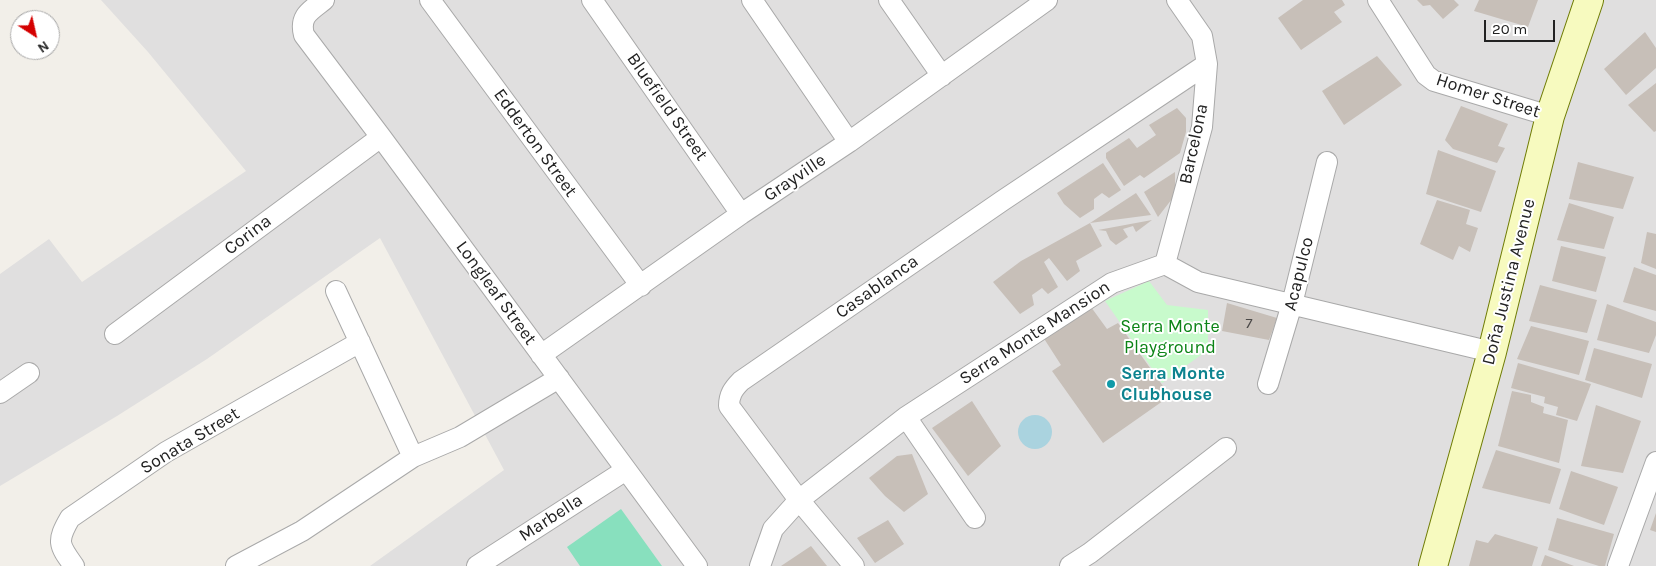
<!DOCTYPE html>
<html>
<head>
<meta charset="utf-8">
<style>
	body { margin:0 }
	#map { position:relative; width:1656px; height:566px; overflow:hidden; background:#f2efe9; font-family:Karla,sans-serif }
	canvas { display:block }
	.north { position:absolute; left:10px; top:10px; width:50px; height:50px; box-sizing:border-box; background:#fff; border:1px solid #a7a7a7; border-radius:50%; rotate:145deg; font-size:14px; font-weight:700; line-height:20px; text-align:center; color:#222 }
	.north::after { content:''; display:block; margin:auto; width:18px; height:22px; background:#d40000; clip-path:polygon(50% 0,100% 100%,50% 72%,0 100%) }
	.scale { position:absolute; left:1484px; top:20px; width:71px; height:22px; box-sizing:border-box; border:2px solid #222; border-top:0; padding-left:6px; font-size:15px; line-height:18px; white-space:nowrap; color:#222; -webkit-text-stroke:4px #fff; paint-order:stroke }
</style>
</head>
<body>
<div id="map">
<canvas width="1656" height="566"></canvas>
<div class="north">N</div>
<div class="scale">20 m</div>
</div>
<script>
const ctx = document.querySelector('canvas').getContext('2d');
ctx.lineJoin = 'round';
function fillPath(path, color) {
  ctx.fillStyle = color;
  ctx.fill(path, 'evenodd');
}
function strokePath(path, color, width, dash) {
  ctx.strokeStyle = color;
  ctx.lineWidth = width;
  ctx.lineCap = dash ? 'butt' : 'round';
  ctx.setLineDash(dash || []);
  ctx.stroke(path);
}
function drawText(font, color, halo, rows, align = 'center') {
  ctx.font = font + ' Karla,sans-serif';
  ctx.lineWidth = 4;
  ctx.setLineDash([]);
  ctx.textBaseline = 'middle';
  ctx.strokeStyle = halo;
  ctx.fillStyle = color;
  for (const [text, x, y, turn = 0] of rows) {
    ctx.save();
    ctx.translate(x, y);
    ctx.rotate((+turn || 0) * Math.PI / 180);
    ctx.textAlign = isNaN(turn) ? turn : align;
    if (halo) ctx.strokeText(text, 0, 0);
    ctx.fillText(text, 0, 0);
    ctx.restore();
  }
}
const residential = new Path2D(`
	M101,0H1656V566H370L504,470L380,238L207,359L117,416L0,486V274L49,239L82,282L246,171L148,52Z`);
const park = new Path2D(`
	M1149,281L1167,305L1208,310V350L1162,383L1105,301Z`);
const pitch = new Path2D(`
	M621,509L662,566H580L567,547Z`);
const water = new Path2D(`
	M1018 432a17 17 0 1 1 34 0a17 17 0 1 1-34 0Z`);
const building = new Path2D(`
	M1303,0H1342L1345,5L1334,12L1342,22L1301,50L1278,18Z
	M1417,0H1454L1459,5L1443,19L1430,5L1423,6Z
	M1479,0H1538L1528,27L1474,11Z
	M1645,32L1656,48V68L1626,95L1604,69Z
	M1377,56L1402,85L1344,125L1322,91Z
	M1656,83V131L1654,132L1628,105Z
	M1461,106L1508,124L1498,146L1505,148L1497,163L1453,149L1445,140Z
	M1177,108L1186,118V132L1180,153L1144,178L1140,175L1124,186L1106,158V153L1129,138L1137,148L1156,135L1149,125Z
	M1438,150L1496,171L1481,212L1426,194Z
	M1578,162L1634,177L1623,209L1569,199Z
	M1103,163L1121,190L1109,198L1102,193L1094,199V209L1080,218L1064,204L1057,193Z
	M1175,172V195L1158,217L1144,192Z
	M1136,193L1151,215L1090,223L1102,246L1076,261L1080,271L1067,281L1049,258L1044,262L1058,287L1048,294L1042,288L1032,295L1034,305L1020,314L993,282L1021,261L1090,223Z
	M1437,200L1470,210L1466,224L1478,228L1470,252L1459,246L1453,260L1420,244Z
	M1569,203L1614,217L1604,249L1557,240Z
	M1152,220L1136,232L1133,226L1123,229L1128,237L1116,245L1110,240L1106,231L1098,230Z
	M1647,232L1656,234V269L1641,263Z
	M1561,246L1606,257L1596,292L1552,281Z
	M1634,267L1656,275V311L1623,302Z
	M1540,285L1597,300L1587,333L1529,321Z
	M1227,303L1277,318L1269,340L1222,331Z
	M1607,304L1656,322V335L1649,353L1597,340Z
	M1091,307L1107,329L1118,323L1170,396L1103,443L1052,371L1061,365L1043,337Z
	M1531,326L1589,341L1579,375L1517,359Z
	M1594,348L1652,364L1642,398L1585,380Z
	M1518,363L1591,384L1577,421L1556,415L1558,407L1544,403L1545,397L1511,388Z
	M1512,391L1531,395V402L1544,407L1543,413L1568,420L1559,463L1498,446Z
	M972,401L1001,446L968,476L932,428Z
	M1596,405L1641,421L1623,473L1581,466Z
	M1496,450L1561,469L1550,504L1482,488Z
	M912,454L928,494L904,512L885,496L869,478L897,456Z
	M1571,471L1618,487L1604,525L1559,509Z
	M1656,513V532L1650,530Z
	M1557,518L1614,534L1605,566H1599L1548,550Z
	M888,520L904,544L875,563L857,538Z
	M1495,534L1538,547L1532,566H1469L1476,540L1488,543Z
	M811,546L827,566H781Z
	M1545,555L1574,566H1541Z`);
const street = new Path2D(`
	M324,0C310,11 299,16 304,35L381,137L697,566
	M430,0L641,286
	M592,0L741,214
	M752,0L849,142
	M889,0L942,76
	M1378,0L1426,75L1434,81L1550,116
	M1165,264L1202,127L1207,64L1202,36L1177,0
	M336,291L413,457
	M115,334L381,137
	M541,355L741,214L849,142L1047,0
	M1268,384L1292,304L1327,162
	M0,393L29,373
	M906,417L975,518
	M74,566C59,545 56,542 70,518L166,452L360,342
	M236,566L302,531L413,457L460,437L559,378
	M477,566L626,470
	M760,566L773,529L799,500L906,417L1112,283L1165,264L1198,282L1492,352
	M854,566L799,500L729,406C729,395 733,389 741,381L1002,201L1207,64
	M1070,566L1090,553L1226,448
	M1618,566L1656,462`);
const secondary = new Path2D(`
	M1433,566L1492,352L1550,116L1589,0`);
const markers = [
	[1111,384,5,"#0f9aa8"]
];
const numberNames = [
	["7",1249,324]
];
const streetNames = [
	["Homer Street",1488,96,18],
	["Bluefield Street",667,107,55],
	["Edderton Street",535,143,54],
	["Barcelona",1194,144,-78],
	["Grayville",795,178,-34],
	["Corina",248,235,-37],
	["Acapulco",1299,274,-76],
	["Doña Justina Avenue",1509,282,-76],
	["Casablanca",877,287,-35],
	["Longleaf Street",496,293,54],
	["Serra Monte Mansion",1035,333,-33],
	["Sonata Street",190,441,-31],
	["Marbella",551,518,-33]
];
const parkNames = [
	["Serra Monte",1170,327],
	["Playground",1170,348]
];
const cultureNames = [
	["Serra Monte",1121,374],
	["Clubhouse",1121,395]
];
fillPath(residential, '#e0dfdf');
fillPath(park, '#c8facc');
fillPath(pitch, '#88e0be');
fillPath(water, '#aad3df');
fillPath(building, '#c7bfb8');
strokePath(street, '#a9a9a9', 22);
strokePath(secondary, '#707d05', 30);
strokePath(street, '#fff', 20);
strokePath(secondary, '#f7fabf', 28);
for (const [x, y, r, color] of markers) {
  const dot = new Path2D();
  dot.arc(x, y, r, 0, 2 * Math.PI);
  ctx.fillStyle = color;
  ctx.fill(dot);
  strokePath(dot, '#fff', 2);
}
drawText('15px', '#4b4948', null, numberNames);
drawText('18px', '#222', '#fff', streetNames);
drawText('18px', '#0c8416', '#fff', parkNames);
drawText('bold 18px', '#0d838f', '#fff', cultureNames, 'left');
</script>
</body>
</html>
